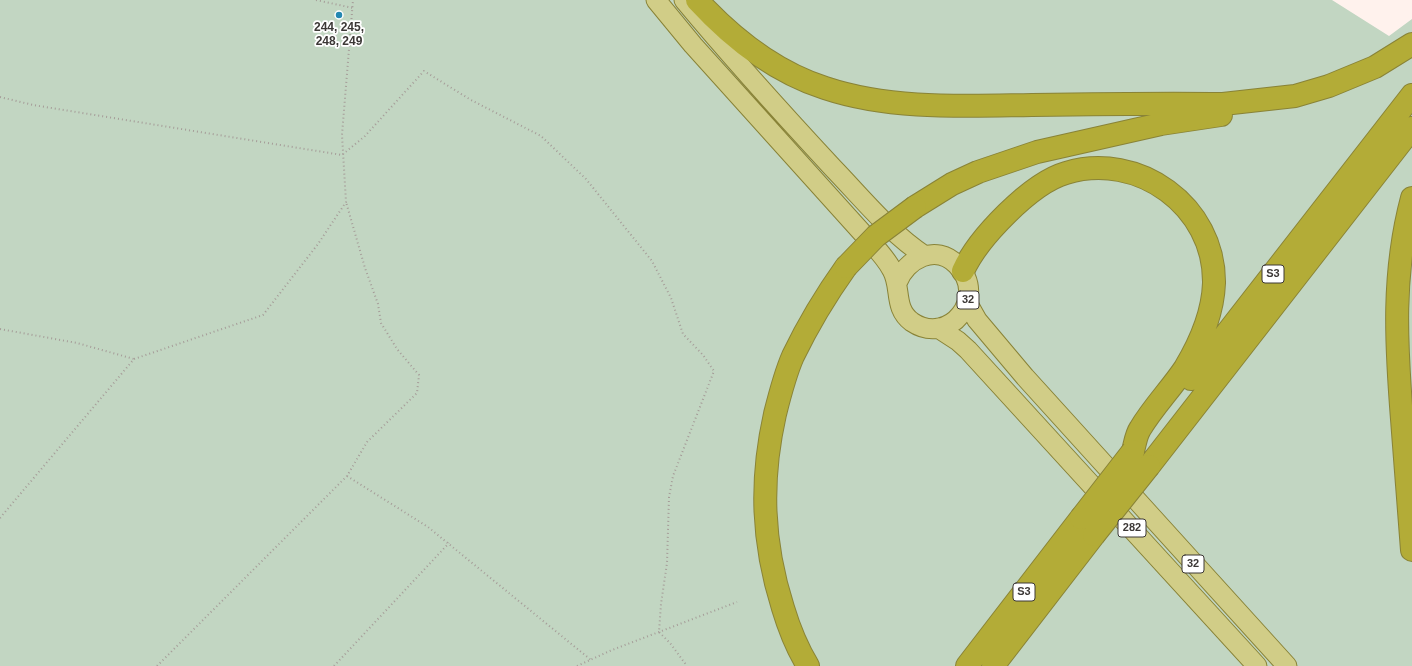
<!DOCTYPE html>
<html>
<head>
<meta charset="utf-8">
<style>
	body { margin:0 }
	canvas { display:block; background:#fff2ed }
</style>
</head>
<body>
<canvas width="1412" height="666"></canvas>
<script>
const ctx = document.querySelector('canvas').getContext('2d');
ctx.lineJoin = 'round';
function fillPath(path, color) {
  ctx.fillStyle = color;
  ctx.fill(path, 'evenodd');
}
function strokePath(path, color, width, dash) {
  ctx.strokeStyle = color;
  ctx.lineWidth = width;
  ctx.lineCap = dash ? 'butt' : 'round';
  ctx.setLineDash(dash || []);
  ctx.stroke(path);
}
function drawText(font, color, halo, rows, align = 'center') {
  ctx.font = font + ' Arial,sans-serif';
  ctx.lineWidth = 3.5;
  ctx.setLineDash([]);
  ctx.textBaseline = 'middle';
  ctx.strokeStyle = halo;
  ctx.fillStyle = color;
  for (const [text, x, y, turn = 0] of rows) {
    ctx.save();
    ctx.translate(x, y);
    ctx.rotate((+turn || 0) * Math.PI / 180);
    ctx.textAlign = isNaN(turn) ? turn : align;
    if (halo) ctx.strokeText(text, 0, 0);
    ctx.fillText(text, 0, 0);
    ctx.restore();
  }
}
const green = new Path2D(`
	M0,0H1332L1389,36L1412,19V666H0Z`);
const path = new Path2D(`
	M316,0L353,8
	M0,97L33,105L342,155L365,136L424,71L471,100L541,136L586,179L652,261L671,298L683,334L703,355L714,371L673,476L669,497L667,563L661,604L659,632L670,643L687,666
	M0,329L77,343L134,359
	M347,476L428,527L591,660
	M0,518L134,359L263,315L318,244L346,202L342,135L353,0
	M157,666L347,476L367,442L417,393L419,375L397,349L381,323L378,304L365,268L346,202
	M334,666L449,543
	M577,666L612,650L737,602`);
const major = new Path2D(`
	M656,0L693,45L866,237C875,247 886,258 892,270C902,288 893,308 912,322C949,347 989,297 957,265C936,243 906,259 897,283
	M684,0C732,58 782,113 833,168C862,198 890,233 925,256
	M968,304L977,320L1025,377L1287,666
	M938,328L958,341L968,350L1257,666`);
const highway = new Path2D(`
	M697,0C732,38 775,72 825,88C891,110 964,106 1032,105C1096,104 1160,103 1223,104L1295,96L1329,86L1375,67L1412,44
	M1412,198C1392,273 1396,343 1402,419C1405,463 1409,506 1412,550
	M915,207L952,184L978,172L1037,152L1161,124L1221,115
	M963,271C978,238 1031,183 1066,173C1138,151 1215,206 1214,283C1213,312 1200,343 1185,368C1171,389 1153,407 1140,429C1136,435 1135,444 1133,451
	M1191,379L1412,95
	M1149,466L1412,128
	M808,666C797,648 789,628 783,608C762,542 760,481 775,414C780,394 785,374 793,356C808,325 826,295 846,267
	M967,666L1081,518
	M993,666L1094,535`);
const highwayBridge = new Path2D(`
	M846,267L876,236L915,207
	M1081,518L1133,451
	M1094,535L1149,466`);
const markers = [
	[339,15,4,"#2387b1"]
];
const shields = [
	[1273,274,22],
	[968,300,22],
	[1132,528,28],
	[1193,564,22],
	[1024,592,22]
];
const shieldNames = [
	["S3",1273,274],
	["32",968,300],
	["282",1132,528],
	["32",1193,564],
	["S3",1024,592]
];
const poiNames = [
	["244, 245,",339,28],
	["248, 249",339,42]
];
fillPath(green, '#c2d6c2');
strokePath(major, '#898337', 21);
strokePath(highway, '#898337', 24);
strokePath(path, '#a59c98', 2, [1, 3]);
strokePath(major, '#d1cd87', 19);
strokePath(highway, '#b3ac37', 22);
strokePath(highwayBridge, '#898337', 24, []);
strokePath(highwayBridge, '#b3ac37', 22);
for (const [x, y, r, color] of markers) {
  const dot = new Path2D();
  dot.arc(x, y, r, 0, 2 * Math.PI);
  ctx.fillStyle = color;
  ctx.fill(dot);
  strokePath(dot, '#fff', 1.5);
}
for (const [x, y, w] of shields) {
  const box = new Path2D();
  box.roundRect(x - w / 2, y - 9, w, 18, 3);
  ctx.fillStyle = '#fff';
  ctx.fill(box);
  strokePath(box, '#3c3836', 1);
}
drawText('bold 11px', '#3c3836', null, shieldNames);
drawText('bold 12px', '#3c3836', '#fff', poiNames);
</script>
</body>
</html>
